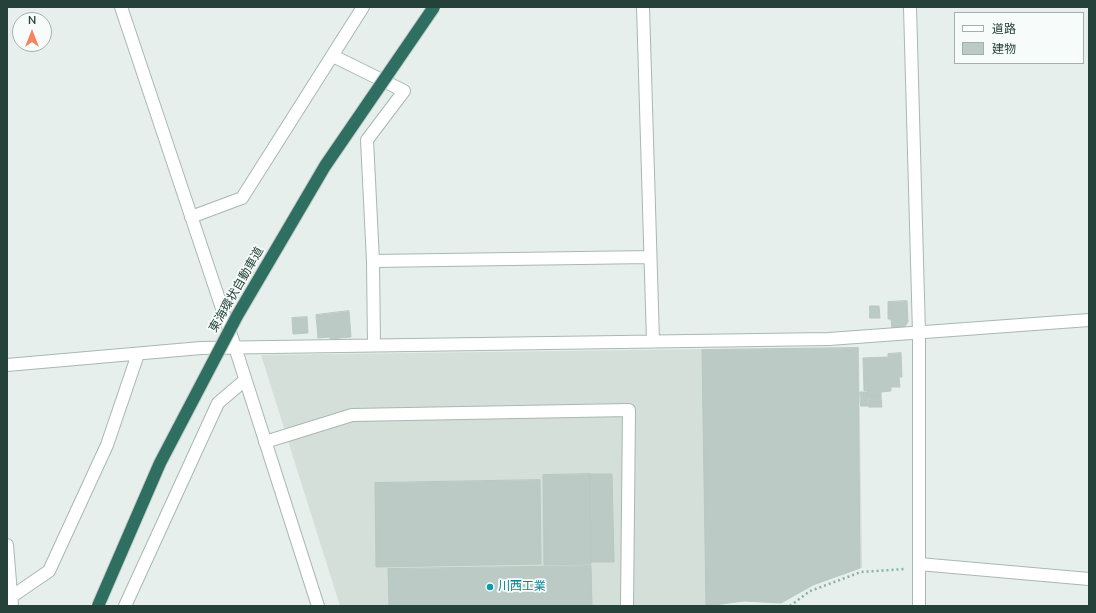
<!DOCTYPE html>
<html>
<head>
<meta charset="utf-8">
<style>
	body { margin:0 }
	#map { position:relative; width:1096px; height:613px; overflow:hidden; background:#e6efeb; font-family:"Nunito Sans","Noto Sans JP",sans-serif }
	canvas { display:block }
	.frame { position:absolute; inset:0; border:8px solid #24423a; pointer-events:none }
	.legend { position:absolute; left:954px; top:12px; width:130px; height:52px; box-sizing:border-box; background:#f7fbf9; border:1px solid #a3b1ad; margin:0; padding:5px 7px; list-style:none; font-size:12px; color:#24423a }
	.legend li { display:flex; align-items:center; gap:8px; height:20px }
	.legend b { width:20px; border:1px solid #a3b1ad }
	.north { position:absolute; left:12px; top:12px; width:40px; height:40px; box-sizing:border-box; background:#f7fbf9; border:1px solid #a3b1ad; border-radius:50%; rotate:0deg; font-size:11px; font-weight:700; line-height:16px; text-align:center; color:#24423a }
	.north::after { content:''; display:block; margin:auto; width:14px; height:18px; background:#f4845f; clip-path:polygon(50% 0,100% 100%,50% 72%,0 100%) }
</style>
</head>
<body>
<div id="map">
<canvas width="1096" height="613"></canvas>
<div class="frame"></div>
<ul class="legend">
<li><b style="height:5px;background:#fff"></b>道路</li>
<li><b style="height:11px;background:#bbcac4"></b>建物</li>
</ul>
<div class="north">N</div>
</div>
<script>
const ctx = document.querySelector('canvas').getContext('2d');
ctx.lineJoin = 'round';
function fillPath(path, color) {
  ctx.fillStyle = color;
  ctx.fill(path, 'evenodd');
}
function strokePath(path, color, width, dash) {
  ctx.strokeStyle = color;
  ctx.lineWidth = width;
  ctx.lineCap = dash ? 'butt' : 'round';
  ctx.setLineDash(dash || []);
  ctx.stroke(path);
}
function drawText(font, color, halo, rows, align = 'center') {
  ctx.font = font + ' "Nunito Sans","Noto Sans JP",sans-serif';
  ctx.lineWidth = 3.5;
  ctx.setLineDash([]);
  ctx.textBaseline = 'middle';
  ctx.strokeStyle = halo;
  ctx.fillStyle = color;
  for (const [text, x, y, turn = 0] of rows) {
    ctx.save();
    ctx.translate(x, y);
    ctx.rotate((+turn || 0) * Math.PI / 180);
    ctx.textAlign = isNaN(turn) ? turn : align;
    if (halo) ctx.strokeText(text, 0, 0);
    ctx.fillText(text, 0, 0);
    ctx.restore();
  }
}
const built = new Path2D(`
	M859,347L862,568L813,585L781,603L744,601L704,606H340L261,355Z`);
const building = new Path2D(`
	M907,301L908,322L904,328H892L891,319H888V302Z
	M870,306H879L880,318H870Z
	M349,311L351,337L330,339V337L318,338L316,315Z
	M307,317L308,333L293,334L292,318Z
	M858,348L860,568L813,585L781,603L744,601L706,606L702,350Z
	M901,353L902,377H899L900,387H891V391L881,392V396H868L867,390L864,391L863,358L888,357V354Z
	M860,392H867L868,406H861Z
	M868,396H881L882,407H869Z
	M590,474L591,564L544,565L543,475Z
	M590,474H612L614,562H591Z
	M540,480L541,564L376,567L375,483Z
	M591,566L592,606H389L388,569Z`);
const path = new Path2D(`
	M790,606L810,591L861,572L905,569`);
const minor = new Path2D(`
	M121,7L235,347L318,606
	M643,7L653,341
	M910,7L919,333V606
	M333,56L404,91L367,140L373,261L374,345
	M191,217L242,198L363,7
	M373,261L650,257
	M7,365L201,348L829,339L1089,320
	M265,442L352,415L629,410L627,606
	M7,545L12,606
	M919,564L1089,579
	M11,597L49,571L107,445L138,354
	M125,606L218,403L245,380`);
const highwayBridge = new Path2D(`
	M98,606L160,463L237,316L325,166L434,7`);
const markers = [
	[490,587,4,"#0f9aa8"]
];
const streetNames = [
	["東海環状自動車道",237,290,-60]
];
const cultureNames = [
	["川西工業",498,587]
];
fillPath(built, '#d4dfda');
fillPath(building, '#bbcac4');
strokePath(building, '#b8c9c2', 1);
strokePath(minor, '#a8b8b2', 14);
strokePath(path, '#86b3a5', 2.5, [2, 3]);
strokePath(minor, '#fff', 12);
strokePath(highwayBridge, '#c2cac8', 14, []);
strokePath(highwayBridge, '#2f6f62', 12);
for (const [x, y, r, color] of markers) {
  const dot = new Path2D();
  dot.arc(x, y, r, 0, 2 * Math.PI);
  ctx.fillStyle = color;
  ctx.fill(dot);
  strokePath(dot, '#f7fbf9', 1.5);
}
drawText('12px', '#24423a', '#f7fbf9', streetNames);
drawText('12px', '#0d838f', '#f7fbf9', cultureNames, 'left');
</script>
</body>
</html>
